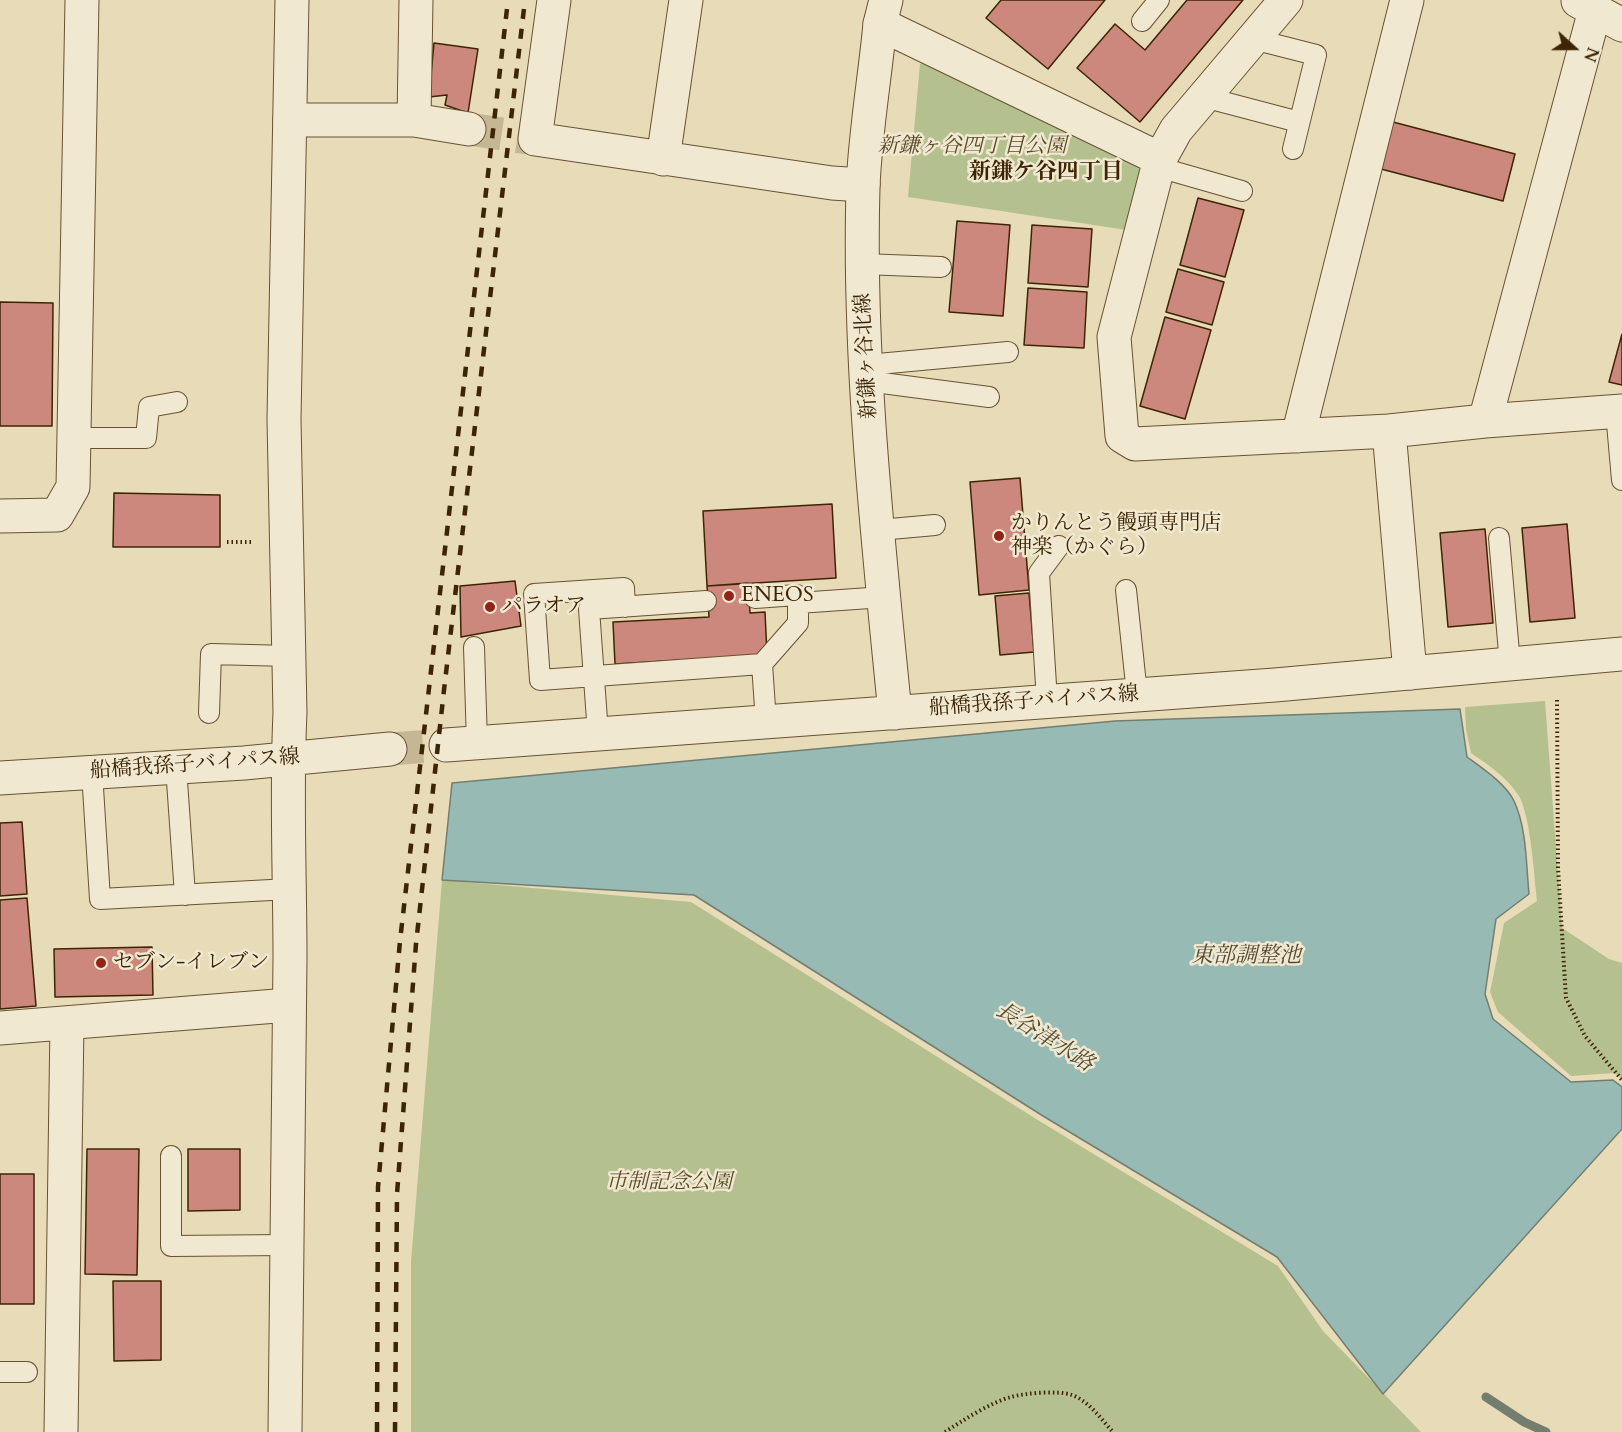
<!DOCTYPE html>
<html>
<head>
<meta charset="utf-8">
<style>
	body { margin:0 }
	#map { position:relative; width:1622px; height:1432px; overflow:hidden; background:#e8dbb8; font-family:Cardo,serif }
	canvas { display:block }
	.north { position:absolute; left:1544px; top:18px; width:60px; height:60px; -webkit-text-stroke:4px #f0e8d1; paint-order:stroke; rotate:111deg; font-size:16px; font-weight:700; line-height:24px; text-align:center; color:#3d2504 }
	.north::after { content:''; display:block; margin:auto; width:21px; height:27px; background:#3d2504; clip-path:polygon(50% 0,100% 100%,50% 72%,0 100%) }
</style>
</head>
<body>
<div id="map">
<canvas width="1622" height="1432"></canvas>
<div class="north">N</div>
</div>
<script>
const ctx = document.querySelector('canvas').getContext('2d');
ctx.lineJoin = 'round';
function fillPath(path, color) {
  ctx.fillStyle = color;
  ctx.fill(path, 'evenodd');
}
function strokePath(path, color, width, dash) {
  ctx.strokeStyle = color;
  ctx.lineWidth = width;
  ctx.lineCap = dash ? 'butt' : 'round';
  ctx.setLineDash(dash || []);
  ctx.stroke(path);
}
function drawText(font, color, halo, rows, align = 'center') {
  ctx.font = font + ' Cardo,"Noto Serif JP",serif';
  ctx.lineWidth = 5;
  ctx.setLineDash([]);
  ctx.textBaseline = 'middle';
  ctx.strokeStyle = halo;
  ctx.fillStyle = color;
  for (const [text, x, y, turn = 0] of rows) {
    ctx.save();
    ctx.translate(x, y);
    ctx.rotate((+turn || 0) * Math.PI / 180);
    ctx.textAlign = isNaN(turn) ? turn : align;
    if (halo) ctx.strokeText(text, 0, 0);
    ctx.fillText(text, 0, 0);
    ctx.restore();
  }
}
const green = new Path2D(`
	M930,59L1135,162L1142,175L1127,230L908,197L920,64Z
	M1545,701L1562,928L1609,959L1622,963V1079L1614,1073L1571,1076L1498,1012L1490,992L1504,923L1537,901C1534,875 1531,818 1519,796C1507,777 1488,765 1471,753L1466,729L1465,707Z
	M442,880L691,902L1041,1122L1278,1266L1323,1331L1421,1432H411V1262Z`);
const water = new Path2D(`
	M1460,709L1467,757C1482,768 1506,784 1514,801C1527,829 1526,864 1529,894L1496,919L1485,994L1493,1019L1571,1082L1613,1080L1622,1087V1129L1383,1394L1277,1257L1043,1116L694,895L442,880L452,783L1115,721Z`);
const stream = new Path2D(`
	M1486,1397L1524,1422L1546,1432`);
const building = new Path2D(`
	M1001,0H1105L1048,69L986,18Z
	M1187,0H1243L1140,122L1077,68L1115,24L1145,50Z
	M434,43L478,49L468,113L445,105L447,95L429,97Z
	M1393,122L1515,154L1503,201L1381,169Z
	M1198,198L1244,210L1225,277L1180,265Z
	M957,221L1010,225L1003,316L949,312Z
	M1032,225L1092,229L1088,287L1028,283Z
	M1178,269L1224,282L1212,325L1166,312Z
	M1028,288L1087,292L1084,348L1024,345Z
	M0,302L53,303L52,426H0Z
	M1165,317L1211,330L1185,419L1140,406Z
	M1622,334V385L1609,382Z
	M1020,478L1029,590L979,595L970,482Z
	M114,493L220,495V547H113Z
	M832,504L836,578L707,586L703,511Z
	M1567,524L1575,618L1530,622L1522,528Z
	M1485,529L1493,623L1448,627L1440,533Z
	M515,581L521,626L461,637L460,586Z
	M748,583L750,613L765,612L767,655L615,664L613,622L709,617L707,586Z
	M1029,593L1034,652L1000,655L995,596Z
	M22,822L27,894L0,896V823Z
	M27,898L36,1006L0,1009V900Z
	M152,947L153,995L55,997L54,949Z
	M87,1149H139L137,1275L85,1274Z
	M188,1149H240V1210L188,1211Z
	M0,1174H34V1304H0Z
	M113,1281H161V1360L114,1361Z`);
const minorTunnel = new Path2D(`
	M469,129L535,139`);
const tertiaryTunnel = new Path2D(`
	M390,749L446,745`);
const path = new Path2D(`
	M227,542H253
	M1557,700L1558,868L1566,998L1585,1036L1622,1080
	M945,1432C962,1421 991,1402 1011,1397C1026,1393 1057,1390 1072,1395C1089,1401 1101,1419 1113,1432`);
const service = new Path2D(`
	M1142,21L1159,0
	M1253,39L1316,55L1293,149
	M1204,97L1299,122
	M1158,167L1242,191
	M863,264L941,267
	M867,365L1008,352
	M867,381L989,397
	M1616,412L1622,480
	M74,438H146L149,407L177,402
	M879,530L935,525
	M1499,538L1510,664
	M1126,590L1137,694
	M755,598L797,595L798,603
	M625,607L624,588L534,594L540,680L762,664L798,623V603L884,597
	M474,647L477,743
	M762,664L766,722
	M1047,701L1039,573L1059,546
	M209,713L211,654L289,656
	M598,734L589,609L706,601
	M176,767L185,895
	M92,772L100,899L290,889
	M171,1156V1246L286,1245
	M0,1372H27`);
const minor = new Path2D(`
	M554,0L535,139L832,183L863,185
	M1578,1L1622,25
	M880,24L1160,159L1114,337L1122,436L1135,444L1389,431L1485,421L1622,411
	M290,120H414L469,129
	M414,120L416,0
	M663,159L686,0
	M1160,159L1176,130L1286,0
	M1485,421L1595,10
	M1389,431L1410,673
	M1298,436L1407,0
	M0,516L57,515L73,487L82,0
	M0,1028L289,1005
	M61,1432L67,1023`);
const tertiary = new Path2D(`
	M886,0L880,24C875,77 865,134 863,187C858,360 878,540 895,713
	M446,745L1275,685L1622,654
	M0,778L244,763L390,749
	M285,1432C286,1274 289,1116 290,958C290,877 286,794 290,713L284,419L292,0`);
const rail = new Path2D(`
	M377,1432L378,1187L400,941L508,0
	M395,1432L397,1194L416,944L444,690L525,0`);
const markers = [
	[999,536,6,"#8f2418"],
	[729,596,6,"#8f2418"],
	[490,607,6,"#8f2418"],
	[101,963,6,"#8f2418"]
];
const parkNames = [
	["新鎌ヶ谷四丁目公園",972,147],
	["市制記念公園",669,1183]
];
const streetNames = [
	["新鎌ヶ谷北線",867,356,-93],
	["船橋我孫子バイパス線",1034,702,-4],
	["船橋我孫子バイパス線",195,765,-4]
];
const poiNames = [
	["かりんとう饅頭専門店",1011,524],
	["神楽（かぐら）",1011,548],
	["ENEOS",741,596],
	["パラオア",502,607],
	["セブン-イレブン",113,963]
];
const neighbourhoodNames = [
	["新鎌ケ谷四丁目",1046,173]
];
const waterNames = [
	["東部調整池",1246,957],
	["長谷津水路",1044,1038,32]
];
fillPath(green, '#b5c08f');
fillPath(water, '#98bab5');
strokePath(water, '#747e6e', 1.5);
strokePath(stream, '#747e6e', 9);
fillPath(building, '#cd887e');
strokePath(building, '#3d2504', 1.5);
strokePath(minorTunnel, '#c6b794', 33, [33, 16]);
strokePath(tertiaryTunnel, '#c6b794', 33, [33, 16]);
strokePath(service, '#685231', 22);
strokePath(minor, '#685231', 35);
strokePath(tertiary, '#685231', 35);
strokePath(path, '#3d2504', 4, [1.5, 3]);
strokePath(service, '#f0e8d1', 20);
strokePath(minor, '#f0e8d1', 33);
strokePath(tertiary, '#f0e8d1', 33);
strokePath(rail, '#3d2504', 4.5, [10, 10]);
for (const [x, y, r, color] of markers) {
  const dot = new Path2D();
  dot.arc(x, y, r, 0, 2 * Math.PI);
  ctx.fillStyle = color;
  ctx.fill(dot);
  strokePath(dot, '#f0e8d1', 2);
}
drawText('italic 21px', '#5b4c27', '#f0e8d1', parkNames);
drawText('21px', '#3d2504', '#f0e8d1', streetNames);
drawText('21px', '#3d2504', '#f0e8d1', poiNames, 'left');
drawText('bold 22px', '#3d2504', '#f0e8d1', neighbourhoodNames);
drawText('italic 22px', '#544a30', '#f0e8d1', waterNames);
</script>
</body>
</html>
